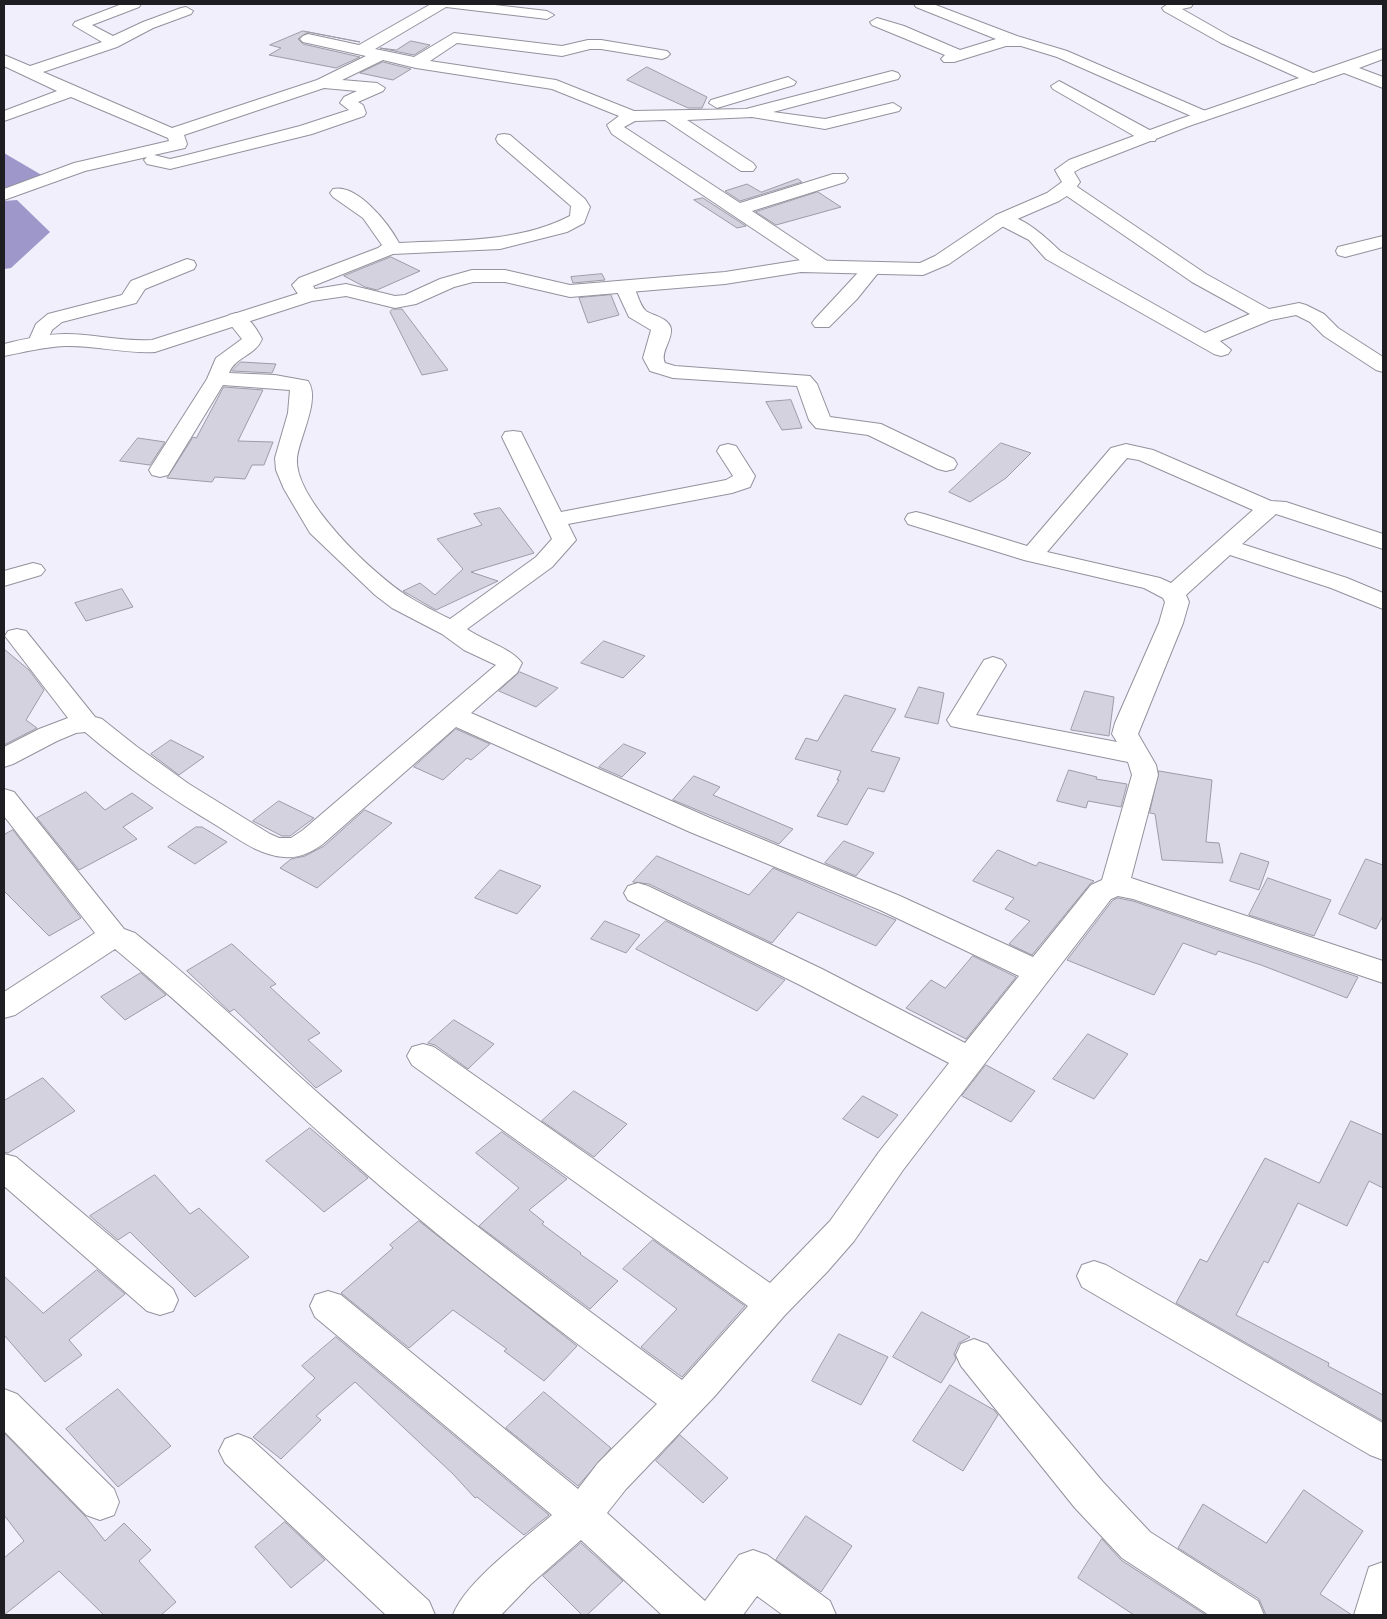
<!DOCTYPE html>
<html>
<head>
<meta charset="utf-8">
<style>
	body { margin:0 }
	#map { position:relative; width:1387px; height:1619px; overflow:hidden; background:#f0effb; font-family:"Varela Round",sans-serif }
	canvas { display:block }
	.frame { position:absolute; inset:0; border:5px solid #1e1d21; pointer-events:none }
</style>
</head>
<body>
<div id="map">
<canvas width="1387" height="1619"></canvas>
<div class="frame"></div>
</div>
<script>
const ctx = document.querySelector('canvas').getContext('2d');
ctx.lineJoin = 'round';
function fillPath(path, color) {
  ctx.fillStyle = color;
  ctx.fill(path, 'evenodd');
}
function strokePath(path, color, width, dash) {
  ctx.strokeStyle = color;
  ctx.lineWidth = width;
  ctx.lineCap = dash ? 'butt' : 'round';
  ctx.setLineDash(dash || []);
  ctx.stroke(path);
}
const water = new Path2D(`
	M4,153L45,177L4,189Z
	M17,200L50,232L11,268L4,269V201Z`);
const building = new Path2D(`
	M303,31L360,42L308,32L298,39L303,44L360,57L336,68L269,55L281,48L270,45Z
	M411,41L430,45L414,55L380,48L396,50Z
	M383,62L411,69L393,80L360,73Z
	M647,67L707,97L702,108H688L627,80Z
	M798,179L802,182L740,201L725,191L747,184L761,192Z
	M818,192L841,207L776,225L756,212Z
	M703,198L746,226L737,228L694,200Z
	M391,257L420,271L377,290L365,287L344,276Z
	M602,274L605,280L573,283L571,277Z
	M611,295L619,315L588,323L579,298Z
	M393,309H402L448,370L422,375L390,312Z
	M241,362L276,364L272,373L232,371Z
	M224,387L263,390L238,441L273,442L264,465H252L245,479L215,477L212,482L167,478L193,437L196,438Z
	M791,400L802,428L782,430L766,402Z
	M138,438L165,442L150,465L120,461Z
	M1001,443L1031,453L1006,478L970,502L949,492Z
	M500,508L534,553L471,572L498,581L436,610L403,591L420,583L435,595L463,569L437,539L482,525L474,514Z
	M122,589L133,607L86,621L75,603Z
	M604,641L645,656L623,678L581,663Z
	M4,649L29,670L44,690L26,720L37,728L4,745Z
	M520,672L558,688L536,707L499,691Z
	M919,687L944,693L938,724L905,717Z
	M1085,691L1114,697L1109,736L1071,730Z
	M845,695L896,709L871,751L900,758L884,792L868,788L847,825L817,816L839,780H837L841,771L795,759L806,738L817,741Z
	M456,729L490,744L471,760L467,758L443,780L414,767Z
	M171,740L204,757L179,775L151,754Z
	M624,744L646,753L622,777L599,767Z
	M1069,770L1097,777L1096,779L1127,784L1121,807L1088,801L1086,808L1057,801Z
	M1159,771L1212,780L1206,842L1219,843L1223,863L1162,860L1155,814L1150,813Z
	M694,776L720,787L713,795L793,829L779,844L673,800Z
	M86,792L105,810L132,793L153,808L123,827L137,839L79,870L37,818Z
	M279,801L314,818L290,836H282L253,821Z
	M365,810L392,823L317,888L280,868L291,859L305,856L324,846Z
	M196,827H202L227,842L195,864L168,847Z
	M13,830L81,918L49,936L4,891V835Z
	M844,841L874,853L856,876L825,863Z
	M998,850L1036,866L1039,862L1094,881L1090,884L1032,955L1009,944L1030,921L1005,909L1014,898L973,881Z
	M1241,853L1269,862L1259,890L1230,881Z
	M657,856L749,895L773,868L896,920L876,946L798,912L772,943L649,884L633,882Z
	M1366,859L1383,865V916L1376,929L1339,914Z
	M500,870L541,886L517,914L475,898Z
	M1268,878L1331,900L1314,936L1249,915Z
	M1118,898L1133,901L1358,977L1347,998L1261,965L1218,951L1216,955L1183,943L1154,995L1067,960L1112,901Z
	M605,921L640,935L626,953L591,939Z
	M666,921L785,980L757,1011L636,949Z
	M232,944L276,984L270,987L320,1033L308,1040L342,1071L316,1088L234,1009L230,1012L187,971Z
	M973,956L1016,977L966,1039L906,1008L931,980L945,988Z
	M141,973L166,995L125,1020L101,997Z
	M454,1020L494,1044L468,1069L435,1045L428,1043Z
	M1088,1034L1128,1054L1094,1099L1053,1079Z
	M986,1065L1035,1091L1011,1122L962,1096Z
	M43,1078L75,1111L8,1153L4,1152V1101Z
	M574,1091L627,1124L594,1157L542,1121Z
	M863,1096L898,1115L878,1138L843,1119Z
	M1351,1121L1383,1135V1188L1369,1181L1347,1226L1298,1203L1268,1263L1264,1261L1236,1315L1329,1363L1328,1366L1383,1395V1421L1176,1303L1200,1259L1207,1262L1265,1158L1319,1183Z
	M310,1128L368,1178L324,1212L266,1161Z
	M502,1132L567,1179L529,1210L544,1222L542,1224L581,1253L580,1254L618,1281L590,1309L479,1226L519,1188L476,1153Z
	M155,1175L190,1214L199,1208L249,1257L195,1297L130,1232L118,1240L90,1216Z
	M419,1221L577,1346L544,1381L504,1351L507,1349L453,1310L409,1348L341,1293L393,1248L390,1245Z
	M653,1240L745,1306L682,1377L641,1347L677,1309L623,1269Z
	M97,1270L125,1294L69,1340L82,1355L45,1382L4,1335V1276L43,1313Z
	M922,1312L970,1337L959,1343L954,1354L956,1359L941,1383L893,1357Z
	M839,1334L888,1357L861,1405L812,1381Z
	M336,1337L549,1515L524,1535L477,1497L475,1498L453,1474L355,1382L316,1416L321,1420L281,1459L253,1437L315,1378L302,1366Z
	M950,1385L994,1410L998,1415L963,1471L913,1441Z
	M118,1389L171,1446L118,1487L66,1429Z
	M544,1392L611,1448L578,1486L506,1428Z
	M4,1433L86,1517L105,1541L124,1523L151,1550L139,1561L176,1602L161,1615H104L59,1571L4,1615V1558L24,1541L4,1515Z
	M680,1435L728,1478L703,1503L656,1461Z
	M1304,1490L1363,1531L1320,1594L1352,1615H1266L1259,1599L1178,1548L1203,1504L1266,1543Z
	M806,1516L852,1546L821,1592L776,1560Z
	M285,1522L325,1560L291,1588L255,1547Z
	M1102,1539L1121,1560L1206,1615H1134L1078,1578Z
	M581,1543L623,1581L587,1615H582L543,1576Z`);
const street = new Path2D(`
	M122,4H141L139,7L92,25L113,36L143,22L181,8L186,7L193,11L191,14L153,28L117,47L43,72L172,128L317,80L366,56L303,42L300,39L303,36L308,34L359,45L431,4H486L547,11L554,15L547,19L446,7L375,49L414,57L454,33L562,46L588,40H601L667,51L670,54L667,57L662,59L601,49H590L562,56L457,43L430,61L556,80L634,111L746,109L892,71L898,73L900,76L898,79L773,112L825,119L893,103L901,108L899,111L825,129L752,117L687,120L753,163L756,167L753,171H741L665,120L635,121L624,127L740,203L833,174H845L848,178L845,182L752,211L827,261L829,265L827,269H813L612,134L607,125L619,116L552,89L416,68L383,60L342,80L377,83L385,88L383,91L358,102L363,105L366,113L364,116L312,134L170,169L147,164L144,160L147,157L85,171L4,200V189L74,163L169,141L168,138L71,97L4,121V111L57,91L4,66V55L30,66L102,42L73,25L75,22ZM324,88L357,91L344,97L340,103L349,110L300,126L183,156L170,159L154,155L185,148L187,144L184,135Z
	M914,4H933L1017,36L1067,51L1210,113L1212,116L1204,121L1198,119L1057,57L1021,46H1006L954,62H944L941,59L945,55L872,25L870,22L877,18L904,26L960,50L996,39L916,7Z
	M1168,4H1193L1191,7L1182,9L1231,37L1320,76L1322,79L1314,84L1308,82L1221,43L1164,11L1162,8Z
	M788,77L796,82L794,85L717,108L709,103L711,100Z
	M1059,81L1155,133L1157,137L1155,141H1143L1053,89L1051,86Z
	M504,134L510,135L585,199L590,207L584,223L567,232L500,249L393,254L313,286L319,296L316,300H302L292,285L299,278L378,248L382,245L363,218L333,197L330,193L333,189C357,183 389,224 399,243C456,240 518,243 570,216L571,206L498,143L496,139L498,135Z
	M1067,183L1073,184L1206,274L1269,309L1299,303L1306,305L1324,314L1338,328L1383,357V372L1376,370L1324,336L1310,322L1296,315L1271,320L1220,341L1231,350L1228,354L1221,356L1214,354L1046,259L1029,240L996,223L993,219L996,215C1017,210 1046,237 1060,251L1205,333L1250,314L1192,282L1061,192L1058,188L1061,184Z
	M1383,236V247L1345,257L1338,255L1336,251L1338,247Z
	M187,259L194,261L196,265L194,269L145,289L136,303L62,322L52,330L45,346L38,348L31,346L28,342L36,324L48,314L122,295L131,281Z
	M873,262L880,264L882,268L857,299L829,327H815L812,323L815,319L866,264Z
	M625,281L632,283C637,291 639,305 646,311C654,316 669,318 671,329C672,341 660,352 665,363L675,366L810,376L817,384L830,417L881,424L954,459L957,464L954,469L946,471L938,469L868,435L816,428L809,420L797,386L673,378L650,371L643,358L651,330L629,317L615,287L618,283Z
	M236,313C249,316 256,328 262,339C256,355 235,357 229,373L275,375L308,381C321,399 299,438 297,458C293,499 376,577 409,597C422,605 436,612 450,619L536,557L552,539L502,437L505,432L513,431L521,432L561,512L726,480L733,476L717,451L720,446L728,444L736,446L755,476L750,487L732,493L568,524L576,540L552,567L467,629C484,641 511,648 522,663L517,673L471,713L710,818L900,896L1033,957L1091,885L1102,880L1132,775L1128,762L960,728L951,726L947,720L984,660L993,657L1002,660L1006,665L976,715L1117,742L1112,734L1115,723L1159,623L1165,602L1163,598L1144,588L1024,560L908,524L905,519L908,514L916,512L924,514L1027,546L1111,448L1126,444L1153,450L1271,501L1286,502L1383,534V549L1276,514L1242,544L1347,578L1383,593V609L1331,588L1230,555L1186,595L1189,602L1183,623L1138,734L1156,765L1158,775L1131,878L1383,961V983L1133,899L1118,896L1111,899L903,1170L854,1241L827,1272L785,1315L714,1397L626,1489L607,1513L705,1601L739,1555L753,1550L767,1555L830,1601L836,1615H783L757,1596L743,1615H662L581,1540L531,1584L501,1615H453C465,1582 524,1539 552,1515L315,1317L310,1306L315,1295L328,1291L341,1295L578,1489L598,1463L657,1404C563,1333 468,1262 379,1185C289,1108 206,1024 115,949L15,1015L4,1018V992L95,933L4,816V789L14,792L124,929L135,933C228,1008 312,1091 403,1167C493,1241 588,1310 682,1380L748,1306L412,1065L407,1056L412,1047L423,1044L434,1047L770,1283L830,1221L879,1152L949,1063L800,985L628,900L624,893L628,886L638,883L648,886L822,969L965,1043L1019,976L880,910L690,832L456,727L323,844C312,852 298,859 284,857C259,855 240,840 219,827C172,799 127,768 85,732L76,733L57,741L13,764L4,767V747L39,729L68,718L5,636L8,631L17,629L26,631L95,717L102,719L136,746L189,784L270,834L279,838H291L303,830L496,665L464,650L442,634L392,608L375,595L310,533L284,489L276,470L275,458L288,413L290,390L223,385L168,475L160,477L152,475L149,470L207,379L216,358L242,339L226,319L229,315ZM1127,458L1139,460L1253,510L1171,583L1160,578L1047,552Z
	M33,563L41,565L45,570L41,575L4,586V571Z
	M4,1154L16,1157L173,1289L178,1300L173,1311L160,1315L147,1311L4,1186Z
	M1094,1261L1106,1265L1383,1423V1460L1370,1455L1082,1287L1077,1276L1082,1265Z
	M974,1339L987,1344L1103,1482L1150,1532L1258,1601L1264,1615H1209L1122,1558L1075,1508L961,1366L956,1355L961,1344Z
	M4,1389L17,1394L114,1489L119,1502L114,1515L100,1520L86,1515L4,1431Z
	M238,1434L251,1439L429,1601L435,1615H386L225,1463L219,1451L225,1439Z`);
const secondary = new Path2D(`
	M1383,49V59L1359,68L1383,77V88L1344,73L1189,126L1081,168L1074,172L1080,182L1073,192L1059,201L1008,223L949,264L923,275L801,272L725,284L570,297L505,282H473L454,287L416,304L395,308L346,296L312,301L155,352C125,354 95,345 65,346C44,347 24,352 4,356V344C24,339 45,334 66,334C95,334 123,342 152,340L309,290L346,284L395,296L405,295L440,279L472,270H505L570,285L725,272L801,260L920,263L935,256L996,215L1047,193L1062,182L1055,170L1069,160L1177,120Z
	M1383,1562V1615H1354L1369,1567Z`);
fillPath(water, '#9e97ca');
fillPath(building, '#d3d2de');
strokePath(building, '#9c9ba6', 1);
strokePath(street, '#93929d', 2);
strokePath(secondary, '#93929d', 2);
fillPath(street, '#fff');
fillPath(secondary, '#fff');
</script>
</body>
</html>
